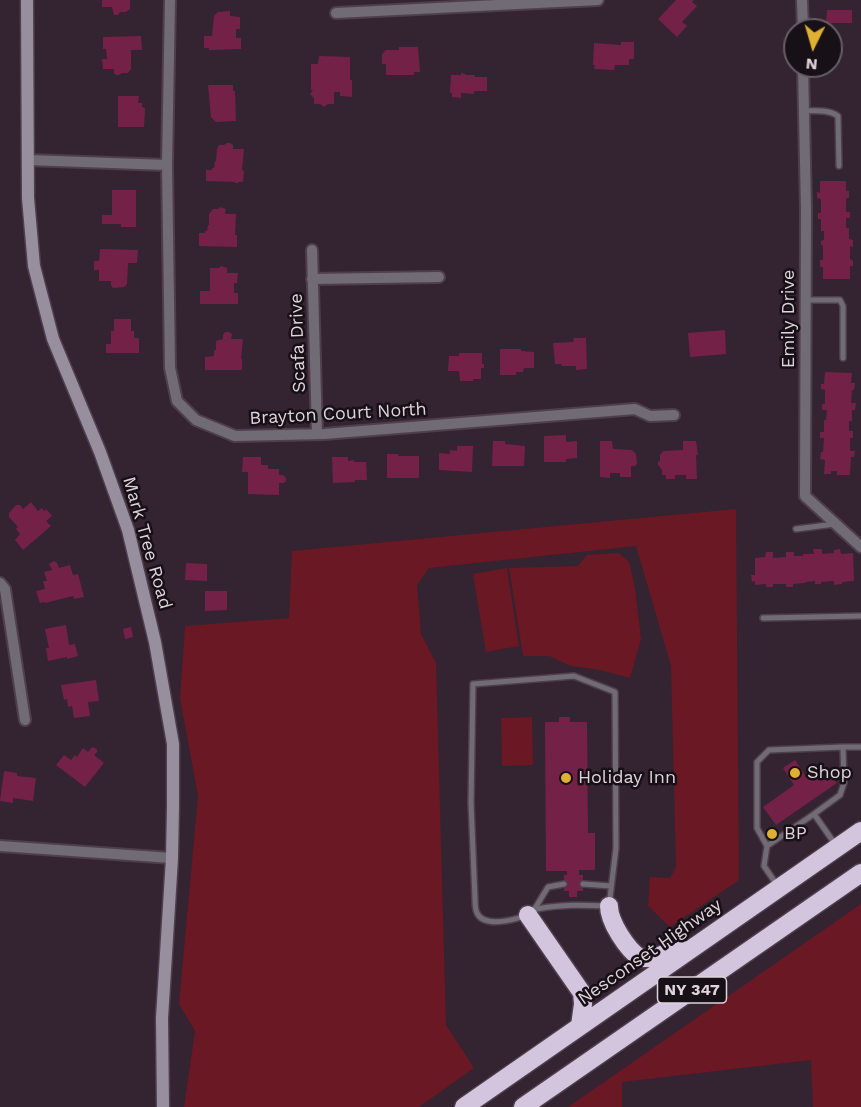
<!DOCTYPE html>
<html>
<head>
<meta charset="utf-8">
<style>
	body { margin:0 }
	#map { position:relative; width:861px; height:1107px; overflow:hidden; background:#342331; font-family:"Work Sans",sans-serif }
	canvas { display:block }
	.north { position:absolute; left:783px; top:18px; width:60px; height:60px; box-sizing:border-box; background:#171016; border:2px solid #675e66; border-radius:50%; rotate:185deg; font-size:16px; font-weight:700; line-height:24px; text-align:center; color:#dfd4dd }
	.north::after { content:''; display:block; margin:auto; width:21px; height:27px; background:#dfb034; clip-path:polygon(50% 0,100% 100%,50% 72%,0 100%) }
</style>
</head>
<body>
<div id="map">
<canvas width="861" height="1107"></canvas>
<div class="north">N</div>
</div>
<script>
const ctx = document.querySelector('canvas').getContext('2d');
ctx.lineJoin = 'round';
function fillPath(path, color) {
  ctx.fillStyle = color;
  ctx.fill(path, 'evenodd');
}
function strokePath(path, color, width, dash) {
  ctx.strokeStyle = color;
  ctx.lineWidth = width;
  ctx.lineCap = dash ? 'butt' : 'round';
  ctx.setLineDash(dash || []);
  ctx.stroke(path);
}
function drawText(font, color, halo, rows, align = 'center') {
  ctx.font = font + ' "Work Sans",sans-serif';
  ctx.lineWidth = 5;
  ctx.setLineDash([]);
  ctx.textBaseline = 'middle';
  ctx.strokeStyle = halo;
  ctx.fillStyle = color;
  for (const [text, x, y, turn = 0] of rows) {
    ctx.save();
    ctx.translate(x, y);
    ctx.rotate((+turn || 0) * Math.PI / 180);
    ctx.textAlign = isNaN(turn) ? turn : align;
    if (halo) ctx.strokeText(text, 0, 0);
    ctx.fillText(text, 0, 0);
    ctx.restore();
  }
}
const green = new Path2D(`
	M736,509L739,880L670,927L648,906L650,877L670,878L676,867L671,666L636,546L429,568L417,585L421,634L436,663L446,1025L474,1068L419,1107H184L195,1031L179,1004L198,796L180,698L185,626L289,618L292,551Z
	M619,553L629,562L635,588L641,639L630,678L600,670L571,666L549,656H523L509,568L578,566L587,555Z
	M507,568L519,646L486,652L473,574Z
	M532,717L533,765L502,766L501,718Z
	M861,904V1107H813L811,1060L622,1082V1107H568Z`);
const building = new Path2D(`
	M102,0H130V9L126,12H120L118,15H114L112,7H102Z
	M676,0H694L692,2L697,6L682,22L687,26L677,37L658,19Z
	M827,10H852V23H826Z
	M230,11V16L240,17V29H236V38H241V49L209,50V48H204V36H212L214,16L218,12Z
	M141,36L142,50H131V69L128,73H122L119,75H116L114,73V69H103L102,59H107L106,49H103V37Z
	M621,42H634V59H629V65H615L614,70L594,69L595,65H593L594,43L621,45Z
	M399,47H418L420,72H414V75H386V64H382V54L386,50H399Z
	M319,56L350,57V80H352V97L340,96V92H334V104H328L324,107L320,104H314V98L310,94L313,90H311V64H318Z
	M461,73L466,74L465,75H475V77H487V91H474V94L461,93V98L452,97V93H450L451,75H461Z
	M208,85H233V91H235L236,121L216,122L211,117Z
	M118,96H139L138,103H142V107L145,108L144,127H118Z
	M227,143H230L233,145V149H244L242,170L244,171L243,182H238V183H235V182L206,181V170H212V168H214L215,161H216L217,149L219,145H224Z
	M820,181H846V191H849V198H846V212H850V218H846V228H849V239L853,240V247L850,246V259L853,261V266H850V279H823V267H820V260H823V245H821V241L824,240V231H821V219H818V213H821V199L817,198V192L820,193Z
	M112,190H136V227H121V224H102V215H112Z
	M220,207L226,209L225,214H236L235,235H237V247L199,246V233H205V231H207L208,225H209V214L213,209H218Z
	M100,249L138,250L137,263H128L127,284L124,287L113,288L111,285V281H99V270H94V261H99Z
	M221,266L227,268V273H238L237,283H234V293H238V304H200V291H210V268H219Z
	M114,319H131V331H134V338H139V353H106V344H111V331H114Z
	M725,330L726,354L690,357L688,333Z
	M225,332H229L232,334L231,339H243L241,359H242V370H205V357L214,356V350H216V341L223,339V335Z
	M573,338H586L587,369L576,370V366H562L561,364H555L553,343L574,342Z
	M500,349H521V351L534,352V368H524L523,372H516V375H500Z
	M459,353H482V364H484V368H481V379H473V381H460L459,371H448L449,356H459Z
	M825,372L852,373L851,383H855L854,390H852L851,403H856L855,410H852V421H849V431H853V438H850V451H855L854,457H851L850,475H837V471H831V474H824L825,460L820,459L821,452H823L824,438H820V432H824V420H826L827,410H822V404H825V390L821,389V384H824Z
	M566,435V442L577,441V458L566,459V462H544V436Z
	M493,441H505V444L525,446L524,466H492Z
	M600,441H612L613,449L632,450L636,454L637,464L635,466H631V477H620V473H610V478L600,477Z
	M683,441H696L698,455H696L697,479H686V475H675V479H666V475H662V470L658,465V462L660,461V455L663,451L683,450Z
	M457,446H473L472,472L439,470V453L450,454V450L457,451Z
	M387,454H398V456H419V478H387Z
	M243,457H261V465H268V469H279V475H283L286,478V481L284,483H279V495L248,494V472H242Z
	M332,457H348V461L354,460V462H366L367,480H355V482L333,483Z
	M31,502L38,511L42,508L44,511L46,509L52,516L46,521L51,526L23,550L15,540L20,534L16,529L18,527L9,517V513L16,505H20L23,509Z
	M813,549H822V554L834,553V550L840,549L841,554L853,553L854,581L842,582V584L834,585V581L821,582V584H815V581L805,582V583L793,584V587H786V584H773V587H766V584L755,585V581L752,582L751,575H755V558L765,557L766,552H773V558L786,557V552H794V556H803V554H814Z
	M54,561L57,563L59,568L70,565L73,575L78,574L84,597L74,599L73,596L45,603V602L40,603L36,591L45,589L43,581H47L44,572L52,570L49,564Z
	M186,563L207,564V581L185,580Z
	M205,591H227V610L205,611Z
	M66,625L69,645L75,644L78,656L67,659V657L48,661L46,648H49L45,629Z
	M131,627L133,637L125,639L123,629Z
	M96,680L99,701L88,702L90,716L74,718L72,706L68,707L67,699L64,700L61,685Z
	M559,717H570V722H587L588,833H595V870H579V875H583V891H577V897H569V891H564V875H567V871H546L545,722H559Z
	M92,747L97,749V752L94,755L104,763L85,787L56,765L64,755L71,760L75,755L77,757L83,748L88,752Z
	M795,760L806,777L824,765L837,783L776,825L763,807L794,785L783,768Z
	M4,771L17,773V776L36,778L33,801L13,798V803L0,801Z`);
const lane = new Path2D(`
	M804,111C816,111 828,109 838,116L839,166
	M806,300H840L843,306V358
	M796,529L835,524
	M763,618L861,616
	M574,676L615,692L616,848L609,906C585,905 561,904 537,909C533,910 530,914 525,916C513,920 484,928 477,913C475,909 475,904 475,899L471,803L473,684Z
	M835,844L814,814L840,795L844,783L843,747H861
	M767,846L757,828V762L769,750L843,747
	M583,884L611,886
	M777,885L764,866L767,846L814,814
	M534,910L548,887L564,884`);
const street = new Path2D(`
	M170,0L167,165L170,368L177,401L196,420L235,436L324,434L635,409L650,416L674,415
	M802,0L803,30
	M336,13L598,0
	M803,66L806,210L805,496L861,547
	M28,160L167,165
	M312,250L317,434
	M312,279L439,277
	M0,583L5,589L25,720
	M0,846L172,858`);
const secondary = new Path2D(`
	M27,0L28,198L34,266L53,339L100,452L128,530L155,642L173,744V806L172,858L162,1018L163,1107`);
const highway = new Path2D(`
	M609,906C609,922 627,949 640,958H654L680,948
	M528,915L582,993L583,1004L580,1026
	M464,1107L861,831
	M523,1107L861,873`);
const markers = [
	[795,773,6,"#dfb034"],
	[566,778,6,"#dfb034"],
	[772,834,6,"#dfb034"]
];
const shields = [
	[692,990,69]
];
const shieldNames = [
	["NY 347",692,990]
];
const streetNames = [
	["Emily Drive",789,319,-90],
	["Scafa Drive",298,343,-92],
	["Brayton Court North",338,414,-3],
	["Mark Tree Road",147,543,74],
	["Nesconset Highway",650,952,-35]
];
const poiNames = [
	["Shop",807,773],
	["Holiday Inn",578,778],
	["BP",784,834]
];
fillPath(green, '#6a1823');
fillPath(building, '#742148');
strokePath(lane, '#4f3f4d', 8);
strokePath(street, '#4f3f4d', 14);
strokePath(secondary, '#4f3f4d', 15);
strokePath(highway, '#4f3f4d', 21);
strokePath(lane, '#706b74', 5);
strokePath(street, '#706b74', 10);
strokePath(secondary, '#978f9e', 12);
strokePath(highway, '#d2c5dd', 18);
for (const [x, y, r, color] of markers) {
  const dot = new Path2D();
  dot.arc(x, y, r, 0, 2 * Math.PI);
  ctx.fillStyle = color;
  ctx.fill(dot);
  strokePath(dot, '#171016', 2);
}
for (const [x, y, w] of shields) {
  const box = new Path2D();
  box.roundRect(x - w / 2, y - 13, w, 26, 4.5);
  ctx.fillStyle = '#171016';
  ctx.fill(box);
  strokePath(box, '#dfd4dd', 1.5);
}
drawText('bold 16px', '#dfd4dd', null, shieldNames);
drawText('18px', '#dfd4dd', '#171016', streetNames);
drawText('18px', '#dfd4dd', '#171016', poiNames, 'left');
</script>
</body>
</html>
